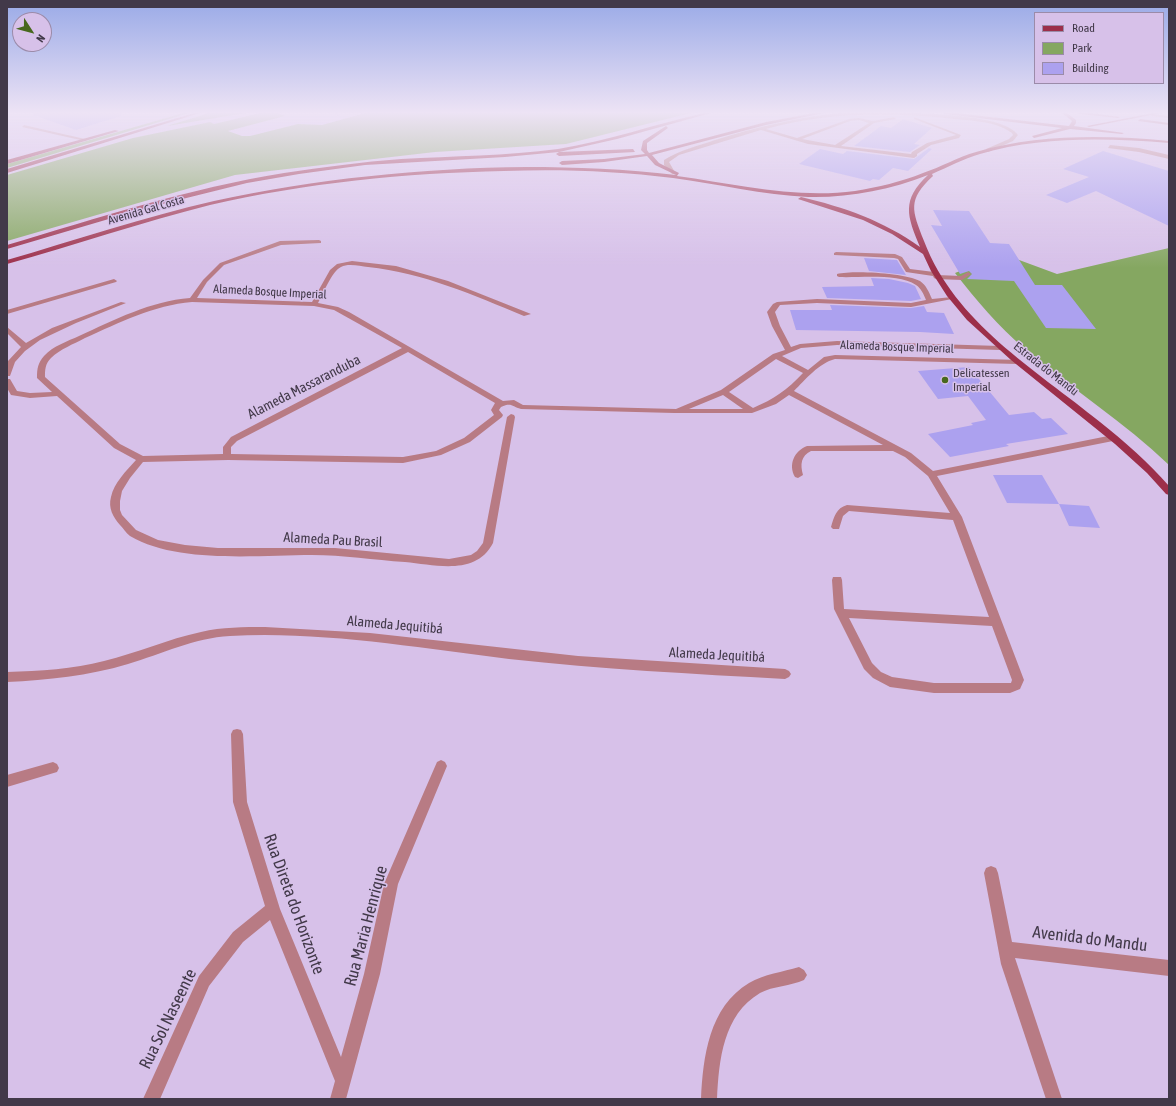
<!DOCTYPE html>
<html>
<head>
<meta charset="utf-8">
<style>
	body { margin:0 }
	#map { position:relative; width:1176px; height:1106px; overflow:hidden; background:#d7c1e9; font-family:"Asap Condensed",sans-serif }
	canvas { display:block }
	.frame { position:absolute; inset:0; border:8px solid #423949; pointer-events:none }
	.legend { position:absolute; left:1034px; top:12px; width:130px; height:72px; box-sizing:border-box; background:#d7c1e9; border:1px solid #9b8ba9; margin:0; padding:5px 7px; list-style:none; font-size:12px; color:#423949 }
	.legend li { display:flex; align-items:center; gap:8px; height:20px }
	.legend b { width:20px; border:1px solid #9b8ba9 }
	.north { position:absolute; left:12px; top:12px; width:40px; height:40px; box-sizing:border-box; background:#d7c1e9; border:1px solid #9b8ba9; border-radius:50%; rotate:126deg; font-size:11px; font-weight:700; line-height:16px; text-align:center; color:#423949 }
	.north::after { content:''; display:block; margin:auto; width:14px; height:18px; background:#48681e; clip-path:polygon(50% 0,100% 100%,50% 72%,0 100%) }
</style>
</head>
<body>
<div id="map">
<canvas width="1176" height="1106"></canvas>
<div class="frame"></div>
<ul class="legend">
<li><b style="height:5px;background:#9c2f4a"></b>Road</li>
<li><b style="height:11px;background:#85a761"></b>Park</li>
<li><b style="height:11px;background:#aca1ef"></b>Building</li>
</ul>
<div class="north">N</div>
</div>
<script>
const ctx = document.querySelector('canvas').getContext('2d');
ctx.lineJoin = 'round';
function fillPath(path, color) {
  ctx.fillStyle = color;
  ctx.fill(path, 'evenodd');
}
function strokePath(path, color, width, dash) {
  ctx.strokeStyle = color;
  ctx.lineWidth = width;
  ctx.lineCap = dash ? 'butt' : 'round';
  ctx.setLineDash(dash || []);
  ctx.stroke(path);
}
function drawText(font, color, halo, rows, align = 'center') {
  ctx.font = font + ' "Asap Condensed",sans-serif';
  ctx.lineWidth = 3;
  ctx.setLineDash([]);
  ctx.textBaseline = 'middle';
  ctx.strokeStyle = halo;
  ctx.fillStyle = color;
  for (const [text, x, y, turn = 0] of rows) {
    ctx.save();
    ctx.translate(x, y);
    ctx.rotate((+turn || 0) * Math.PI / 180);
    ctx.textAlign = isNaN(turn) ? turn : align;
    if (halo) ctx.strokeText(text, 0, 0);
    ctx.fillText(text, 0, 0);
    ctx.restore();
  }
}
const green = new Path2D(`
	M183,113H189L7,168V164Z
	M208,113H246L167,126L206,114Z
	M260,113H277L285,116L228,131L242,136H250L298,124L322,125L365,113H691L566,144L435,152L235,175L7,241V175L133,138L210,122L214,124Z
	M1169,248V465C1124,422 1072,389 1025,349C998,326 976,300 955,273L1003,254L1057,274Z`);
const building = new Path2D(`
	M34,113H121V116L76,130L33,115Z
	M903,119L932,128L914,144L920,145L910,152L854,146L881,126L891,128Z
	M929,148L932,149L908,171L893,168L879,180L873,179L870,181L799,164L820,149L843,154L847,151L914,159Z
	M1103,151L1169,171V226L1096,191L1067,203L1046,195L1089,177L1063,169Z
	M933,210L969,211L990,243L1009,244L1035,285H1062L1096,329L1046,328L1014,281L967,279L972,274L969,271L960,274L931,225L942,226Z
	M864,258L897,260L906,275L869,271Z
	M871,278L889,279L908,283L915,286L921,299L911,301L827,298L822,287L874,286Z
	M830,305L911,308L924,306L927,312L944,313L954,334L920,332L796,330L790,310H832Z
	M969,367L1009,415L1034,412L1042,419L1051,418L1068,434L1006,444L1009,446L950,457L928,434L973,425L971,423L986,420L968,396L938,399L918,371Z
	M993,475H1042L1059,504L1007,503Z
	M1059,504L1089,506L1100,528L1069,526Z`);
const path = new Path2D(`
	M335,114L339,116`);
const minor = new Path2D(`
	M841,113C874,113 1000,108 1018,135L1013,141L988,152L986,149L1009,139L1013,135L1012,133C995,121 974,121 954,119C891,112 828,112 766,129L797,138L849,119L859,118L873,121L894,117L896,119L874,123L841,146L911,154L912,152L927,143L956,135L914,119V117L961,135L959,138L931,145L917,154V156L914,158L808,144L761,130L679,155L669,162L676,174H672L664,165V160C680,150 698,146 715,140C757,127 798,117 841,113ZM859,120L869,123L835,145L802,139L850,121Z
	M1153,114L1169,116V118L1151,116Z
	M24,125L85,139L87,140L85,141L22,127Z
	M1110,145L1139,148L1169,155V159L1139,152L1108,148Z
	M319,240L321,241V243L281,245L224,265L207,282L197,298L312,302L330,270L337,264L352,261L396,266L448,281L531,314L524,316C473,295 424,273 368,267C360,266 348,263 341,267C332,271 323,294 318,303L338,307L349,312L503,401L514,400L523,405L676,409L721,390L773,354L785,350L772,326L767,312L773,304L777,302L817,299L911,303L926,300C924,295 921,288 916,285C898,273 860,278 839,277L837,276V274C854,270 904,273 920,281C926,285 929,292 932,299L952,297V299L911,307L817,303L780,305L775,312L780,326L791,347L800,344L837,341L1000,346L1004,348L1000,350L837,345L801,348L782,356L808,370L824,357L835,355L1020,360V364H1017L835,359C819,363 805,380 794,391L911,453L933,471L1113,435L1117,438L1113,441L937,476L962,517L1024,680L1020,689L1010,693H934L890,687L873,678L864,669L834,609L832,580L833,577H841L842,580L844,609L989,617L953,520L849,511L843,516L839,529H833L831,527C834,517 836,508 847,505L950,513L928,476L905,457L893,451H811C801,456 800,464 803,475L798,478L795,477C788,465 794,451 807,446L883,445L789,395L776,404L752,413H674L521,409C512,407 512,402 501,407L499,410L503,415L502,417L470,442L441,455L403,463L228,460L143,462L130,478L122,491L120,501V510L122,515L136,530L158,540L185,545L218,548H335L449,559L471,555L477,551L483,543L507,417L511,414L514,415L515,417L493,543C476,576 436,565 405,562C374,560 343,555 312,555C258,555 177,564 130,536C126,533 123,528 120,525C113,517 108,508 111,497C114,483 126,471 136,460L114,448L57,396L30,398L11,395L7,388V379H10L17,391L30,393L52,392L37,378C37,368 38,363 44,356C53,346 68,341 79,336C114,320 151,301 190,298L203,280L220,263L280,241ZM192,302L314,306L334,310L402,348L231,437L223,447V454L143,456L120,444L45,377C45,370 45,364 51,358C60,349 74,344 85,338C119,323 154,305 192,302ZM408,352L495,403L491,410L494,415L464,438L436,451L403,457L231,454V447L237,441ZM776,359L803,373C787,390 774,399 753,408L729,392ZM723,395L743,409H689ZM849,618L992,626L1012,680L1011,683H934L892,677L881,672L872,663Z
	M836,252L895,254L902,257L910,269L934,272L936,273L937,275L961,276L968,272L971,274L962,280L936,279L934,278L933,276L906,272L898,259L894,258L834,255V253Z
	M114,279L117,281L116,282L7,314V310Z
	M121,302L126,303L76,323L40,340L25,351L15,362L10,376H7L8,361L21,347L7,333V327L26,343L52,328Z
	M265,627L370,633L578,656L785,669L789,671L791,674L789,677L785,679C693,674 601,669 509,659C417,648 323,631 230,636C194,638 162,654 128,664C88,676 48,680 7,682V672C40,671 73,669 104,661C137,653 168,639 201,632C222,627 244,627 265,627Z
	M237,729L241,730L243,734L247,802L280,909L341,1057L364,974L384,884L437,762L441,760L445,762L447,766L398,884L380,974L346,1099H330L335,1081L270,920L243,942L209,986L160,1099H143L199,976L233,932L265,906L233,802L231,734L233,730Z
	M53,762L57,764L59,768L57,772L7,787V775Z
	M991,866L996,868L998,873L1012,942L1169,960V976L1015,958L1062,1099H1046L1001,964L984,873L986,868Z
	M799,967L804,970L807,975L804,980C791,986 773,986 760,993C723,1015 719,1060 717,1099H701C703,1057 709,1007 749,983C764,974 783,972 799,967Z`);
const major = new Path2D(`
	M194,113H200L7,173V169Z
	M704,113H711L617,139L559,152L505,157L365,165L299,174L247,183L146,208L7,249V245C98,218 190,188 284,173C323,167 362,162 401,159C453,156 506,156 558,149C608,141 655,124 704,113Z
	M814,113H824L766,125L652,155L659,163L679,173L677,176C736,184 795,199 855,191C878,187 901,182 923,173C941,167 958,157 976,152C1038,134 1105,135 1169,141V143C1107,138 1041,136 980,154C963,159 948,167 932,174L933,176C907,200 912,210 924,241C955,323 1035,369 1100,422C1125,442 1148,462 1169,486V495L1166,494L1147,473L1115,444L1011,360L967,320L947,296L931,271L923,254L892,234L863,220L798,199L801,197C844,207 884,221 920,247C907,216 901,200 928,175C890,190 848,198 808,197C763,195 718,184 673,178C617,171 560,169 504,171C405,173 306,183 210,205C142,222 75,245 7,264V260C76,240 144,217 214,201C316,179 421,168 526,167C576,167 626,169 676,175L655,165L647,156L604,162L562,165L559,163L562,161L604,159L645,154L641,150L643,141L666,126L668,128L647,143V150L649,153L766,122Z
	M943,113H956L1069,126L1072,121L1062,113H1067L1076,120V123L1074,126L1124,133L1122,134L1070,129L1034,138L1032,136L1062,128L945,114Z
	M1078,113H1091L1120,117L1118,118L1080,114Z
	M1153,113H1162L1089,127L1087,126Z
	M1140,119L1169,123V125L1138,121Z
	M115,130L119,131L7,164V160Z
	M633,149L635,152L559,156L556,154L559,152Z`);
const markers = [
	[945,380,4,"#48681e"]
];
const farStreetnames = [
	["Avenida Gal Costa",146,210,-16],
	["Alameda Bosque Imperial",270,292,3],
	["Alameda Bosque Imperial",897,347,2],
	["Estrada do Mandu",1046,369,38]
];
const farPoinames = [
	["Delicatessen",953,373],
	["Imperial",953,387]
];
const streetNames = [
	["Alameda Massaranduba",304,387,-27],
	["Alameda Pau Brasil",333,540,3],
	["Alameda Jequitibá",395,625,5],
	["Alameda Jequitibá",717,655,3]
];
const nearStreetnames = [
	["Rua Direta do Horizonte",294,904,70],
	["Rua Maria Henrique",366,926,-75],
	["Avenida do Mandu",1090,939,7],
	["Rua Sol Naseente",168,1019,-64]
];
fillPath(green, '#85a761');
fillPath(building, '#aca1ef');
strokePath(path, '#8d7d99', 1.5, [1, 1.5]);
fillPath(minor, '#b87b84');
fillPath(major, '#9c2f4a');
const sky = ctx.createLinearGradient(0, 0, 0, 268);
sky.addColorStop(0, '#9aaae7');
sky.addColorStop(0.42, '#ede3f5');
sky.addColorStop(1, '#ede3f500');
ctx.fillStyle = sky;
ctx.fillRect(0, 0, 1176, 268);
for (const [x, y, r, color] of markers) {
  const dot = new Path2D();
  dot.arc(x, y, r, 0, 2 * Math.PI);
  ctx.fillStyle = color;
  ctx.fill(dot);
  strokePath(dot, '#d7c1e9', 1.5);
}
drawText('12px', '#423949', '#d7c1e9', farStreetnames);
drawText('12px', '#423949', '#d7c1e9', farPoinames, 'left');
drawText('14px', '#423949', '#d7c1e9', streetNames);
drawText('17px', '#423949', '#d7c1e9', nearStreetnames);
</script>
</body>
</html>
